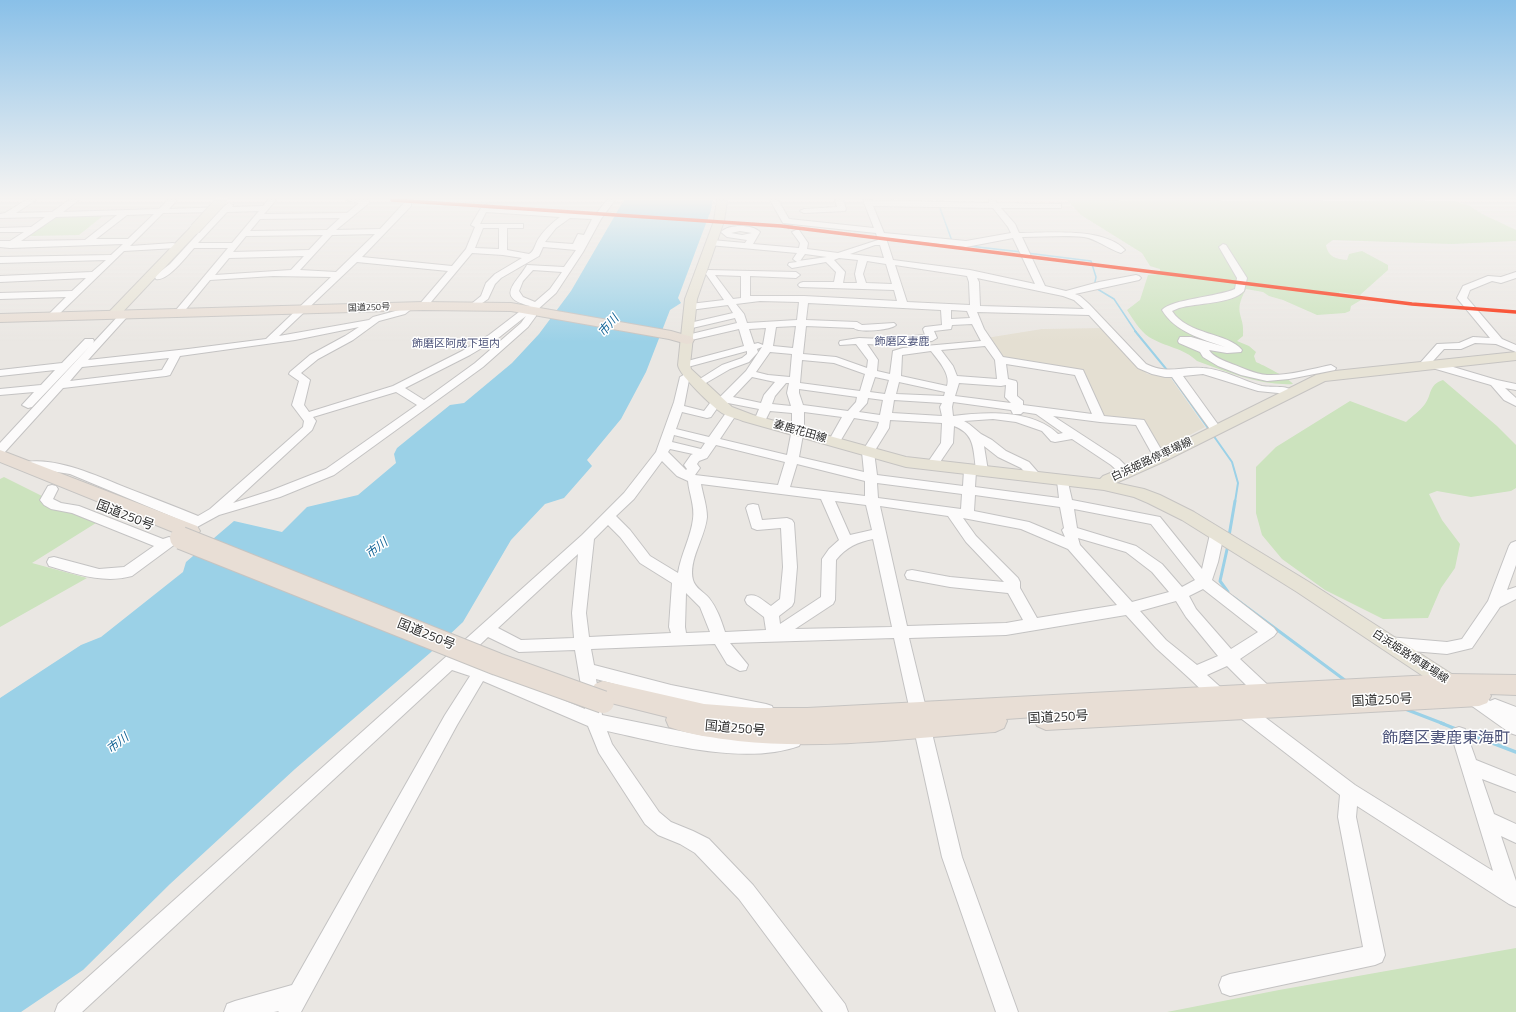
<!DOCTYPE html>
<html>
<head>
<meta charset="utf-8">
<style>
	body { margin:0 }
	canvas { display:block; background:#eae7e3 }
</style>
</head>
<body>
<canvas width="1516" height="1012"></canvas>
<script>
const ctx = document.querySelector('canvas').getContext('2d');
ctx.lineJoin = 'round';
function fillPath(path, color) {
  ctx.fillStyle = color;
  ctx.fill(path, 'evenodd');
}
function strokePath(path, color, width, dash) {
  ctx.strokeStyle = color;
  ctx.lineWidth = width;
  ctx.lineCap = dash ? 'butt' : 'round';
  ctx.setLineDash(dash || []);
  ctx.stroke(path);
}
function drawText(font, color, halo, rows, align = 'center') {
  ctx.font = font + ' "Titillium Web","Noto Sans JP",sans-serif';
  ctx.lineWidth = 3;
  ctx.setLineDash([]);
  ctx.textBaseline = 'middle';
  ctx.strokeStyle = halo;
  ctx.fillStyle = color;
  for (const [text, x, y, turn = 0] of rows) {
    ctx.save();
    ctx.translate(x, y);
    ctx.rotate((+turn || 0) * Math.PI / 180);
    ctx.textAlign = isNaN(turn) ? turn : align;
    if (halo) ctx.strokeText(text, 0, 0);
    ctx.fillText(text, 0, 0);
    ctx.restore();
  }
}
const education = new Path2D(`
	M1105,328L1147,374L1170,377L1205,427L1159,451L1141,419L1103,416L1080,371L1004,360L986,338L1042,329Z`);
const green = new Path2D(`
	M1067,200L1455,201L1470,206L1482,214L1516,230V241L1452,244L1333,240L1326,245C1328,257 1336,259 1347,260L1349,254L1362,251L1388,265V270L1360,295L1339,292L1341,296L1361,300L1351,306L1350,311L1345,313L1317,315L1283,300L1269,296L1263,292L1246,289C1232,315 1245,313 1243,336L1237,341L1249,346L1256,352L1254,356L1256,362C1263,365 1289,378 1293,384C1260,386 1228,372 1197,361C1184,348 1165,347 1149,337C1140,331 1133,319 1127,310L1140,300L1148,275L1159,274L1160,269L1150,266L1142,253L1081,215Z
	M104,215L79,235L28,236L55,217Z
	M1443,380L1497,426L1516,445V488L1511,491L1471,497L1437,491L1429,494L1442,520L1460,544L1455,568L1441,588L1428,618L1383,619L1325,590L1282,559L1262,535L1256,513V467L1276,447L1350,401L1406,422C1412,416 1420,411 1425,404C1432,395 1428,385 1443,380Z
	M4,477L96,523L32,563L87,578L0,627V479Z
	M1516,948V1012H1167L1279,990Z`);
const water = new Path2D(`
	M624,200H713L711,210L678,298L681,303L670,310L646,372L621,419L587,460L592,466L564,498L545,504L511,540L463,622L430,653L295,769L170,884L83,970L21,1012H0V698L81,645L101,637L183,572L186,562L234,521L282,532L307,507L358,495L396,463L394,454L397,448L450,405L464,403L512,363L539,334L571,291Z`);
const streamFar3 = new Path2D(`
	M937,200L952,241
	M969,246L1022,252
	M1027,253L1091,261L1096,277L1094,287L1114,299L1136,332`);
const streamFar2 = new Path2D(`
	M1135,331L1167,370L1210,431
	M1213,435L1232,462L1238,483L1235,502`);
const streamFar1 = new Path2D(`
	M1229,536L1235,501
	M1228,545L1220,581L1228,592
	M1233,597L1346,681
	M1405,709L1444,724`);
const stream = new Path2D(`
	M1441,723L1456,729
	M1464,732L1516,752`);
const minorTunnel = new Path2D(`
	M484,210L489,205
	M786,221L796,232`);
const minor = new Path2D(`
	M26,200H36L16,213L52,212L69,200H79L63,212L159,209L168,200H177L169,209L223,207L229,203L233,205L232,207L263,206L268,200H276L264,214L347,213L359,203L346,200H369V203L336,230L380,229L405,202H411V206L362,257L452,266L466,249L475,227L471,225L481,208L596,214L607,200H615L601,219L583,252L556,293L536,311V316L528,327L483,367L334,475L280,497L219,515L197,527L70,474L38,469H21L19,466L21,463C53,455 97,476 127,488C150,497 174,506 198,516L210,509L303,427L304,421L292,405L299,381L289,374L290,372L310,355L345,336L359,327L295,340L180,356L170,375L166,376L63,388L4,453L0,454V443L91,345L32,407L28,408L22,405L34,392L0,395V389L41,385L55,370L0,376V370L62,363L85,339H93L94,341L93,343L121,313L124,312L129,315L127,317L88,360L188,349L266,339L331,277L273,276L210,280L182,314H176L174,312L176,310L228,248H194C186,257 167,282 156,279L155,277L156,275L170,264L218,212L163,213L130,246L173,243L176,244L177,246L176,248L124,251L55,318H49L47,316L66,297L0,299V293L72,291L86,278L0,282V276L92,272L106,260L0,263V257L111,255L123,244L10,248L0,247V241H10L24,232H0V228L31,227L45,217L0,218V214L5,213ZM259,211L232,243H198L227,212ZM486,212L560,217C552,223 545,229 539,238C535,243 535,251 529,254L507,250V228H523V224H480ZM154,214L128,239H96L127,215ZM117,215L85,240L21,241L56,217ZM340,218L327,230L250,231L260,219ZM570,218L592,219L584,235L578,234L573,244L545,242L556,228ZM483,228H499V249L475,248ZM375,234L336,272L300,270L332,235ZM323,235L309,250L233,252L246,236ZM543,247L576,250L564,267L527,265C517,283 494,297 530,306L519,312L489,335L462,351L393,386L309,412L304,405L310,380L301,373L318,359L353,340L379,321L405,314L414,307L409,304L399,310L373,317L369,320L279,336L357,262L448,271L418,306L423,309L426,308L472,253L503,255L522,258L495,274L486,283L481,296L470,305L475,308L488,299L495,284L501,278L539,256ZM304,256L291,270L215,275L229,258ZM533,270L562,272L550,289L535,302L523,297L519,291L523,281ZM526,316L521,323L475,363L424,400L405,388L470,355L497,339ZM169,358L162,370L70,381L82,367ZM396,392L417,405L326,469L270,491L233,503L312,430L316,421L313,417Z
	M770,200H778L789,219L874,228L863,200L989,203V200H995L997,203L1061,204V208H1001L1015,224L1019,233C1048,233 1104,227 1125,250L1121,253C1108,249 1097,239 1084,237C1065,235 1041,237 1022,237L1045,286L1066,291L1099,282L1136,275L1139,276L1141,278L1139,280L1075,294L1080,296L1089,304L1146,364C1169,375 1180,366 1203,368C1223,369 1243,381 1262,386C1272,388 1288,384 1295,393L1289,396L1278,393L1258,391L1203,374L1183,376L1222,430L1220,432H1212L1172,377H1165L1152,374L1138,368L1089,315L977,312L984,329L1003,357L1083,370L1104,416L1144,420L1166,458L1164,461H1156L1136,425L1100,422L1053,416L1119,459L1133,473L1131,476H1123L1111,465L1072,439L1055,442L1051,441L1042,431L1016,422L993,419L964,421L969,424L981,434L992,440L1006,451L1029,462L1043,478L1041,481H1033L1021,468L998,457L984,446L988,471L986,474H978L976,471L975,487L1059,498L1057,481L1059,478H1067L1072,500L1160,517L1202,569L1210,534L1212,531L1217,529L1222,531L1224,534L1218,562L1212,580L1274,628L1277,632L1274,636L1240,659L1271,688L1273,693L1271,698L1265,700L1259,698L1227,666L1207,675L1227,693L1229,698L1227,703L1221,705L1215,703L1189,678L1156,648L1126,615L1006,635L909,638L962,857L1018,1012H996L942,857L894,638L730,643L748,665L746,670L740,671L727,664L715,644L591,649L594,665L671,685L766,704L772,706L774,711L772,716L766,718L671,699L596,679L602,715L705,736L760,738L793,733L799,736L802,741L799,746C744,766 663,743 607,731L612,744L659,812L671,822L693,831L709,839L753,885L845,1004L848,1012H823L739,899L695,853L680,844L658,835L645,824L599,753L588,726L483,681L457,725L301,1012H278L279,1011L274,1012H224L227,1004L235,1001L292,985L445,715L470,676L452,670L82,1012H55L58,1004L582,535L624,493L656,452L674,402L680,377L689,372L694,375L689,380L684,406L704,411L713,399L719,398L746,371L762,347L757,349L758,352L749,362L730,369L699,387L694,384L695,382L722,365L742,358L747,354V351L684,368L679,365L680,363L744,346L739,329L687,341L682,338L683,336L737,323L735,318L688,329L683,326L685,324L733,313L728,305L690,310L685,307L690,304L724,300L706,274L708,270L796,272L800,275L796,278L750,276V296H804L897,301L894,290L800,287L798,285L800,283L803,282H834L836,272L826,262L792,268L788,265L789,263L797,262L793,259L797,253L709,245L708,243L712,240L745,243L747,240L727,237L721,232C729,224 752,224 760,232L753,244L799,248L800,243L792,232L796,230H799L808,243L807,249L838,253L878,240L876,233L783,223ZM873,206L993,208L1008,227L1011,233L966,241L884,233ZM740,231L752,233L742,235L731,233ZM886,238L966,247L1013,238L1035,284L970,270L893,260ZM875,245H880L884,258L850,254ZM805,254L827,257L798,261H800ZM839,258L858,260L855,274L857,283H843L845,272L834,260ZM867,261L886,264L892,284L866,283L863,274ZM895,265L967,276L969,282L970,305L907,302ZM715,275L741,276V298L733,299ZM977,278L1063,296L1074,300L1084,309L980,306L979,282ZM760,301L799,302L797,320L747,323L744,314L736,304ZM808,303L941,310L942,325L925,327L923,329L925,335L882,339L859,338L840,341L839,343L840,345L856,344L868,360L867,368L836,357L803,354L806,326L854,328C858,333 891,330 896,325L894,323L862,325L857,322L806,320ZM951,310L967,311L970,318L951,319ZM972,324L981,341L903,348L893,351L890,374L877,371L878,360L867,344L882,345L932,341L937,338L934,331L951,329L952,325ZM796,326L793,348L773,346L776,327ZM766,328L763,345L758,343L754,344L749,329ZM985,346L995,360L997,379L957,376L953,366L941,350ZM931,351C938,360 951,374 947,386L901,376L902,355ZM770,352L792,354L790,377L768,375L756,372ZM802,360L834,363L865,374L860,391L800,383ZM1006,364L1075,375L1092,414L1023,405V401L1017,396V383L1016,381L1008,379ZM752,377L775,382L764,395L761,403L733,397ZM875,377L889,380L885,394L870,392ZM899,382L945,392L944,396L896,394ZM786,383H789L787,393L791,406L772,404L775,396ZM959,383L1001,386L1006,385L1005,397L1011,403L955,396ZM799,389L857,397L856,402L848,411L803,405L799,393ZM868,398L883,400L880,415L859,412L867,403ZM894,400L942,403L940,407L942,416L892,413ZM953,402L1011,410L1013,414H1021L1023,412L1036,414L1063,433L1058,434C1032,409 986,412 953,416L952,407ZM728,403L759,409L754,421L756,423H764L770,411L792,413V429L787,455L720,439L738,412L736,410H728L709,437L676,429L682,412L707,418L711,417L718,407L724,406ZM804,412L842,417L828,442L830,445H838L854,418L879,422L877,428L862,452L864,472L799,457L804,429ZM890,420L942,423L941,443L926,465L928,468H936L953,443L954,426C975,434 973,449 976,469L970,466L966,467L964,470L963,486L877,475L874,452L889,428ZM674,435L705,443L701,449L672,442ZM716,445L785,462L778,485L695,475L700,468L697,464L699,461L707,458ZM670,449L693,454L691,455L684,465L687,469L686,470L668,452ZM662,461L677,476L688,481C689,493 695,506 693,519C691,537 681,554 678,573L650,556L630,530L616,516L634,499ZM797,464L865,481V496L790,487ZM877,483L962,494L961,509L878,498ZM701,484L821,499L839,540L829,549L822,559L821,597L780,624L779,616L792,606L794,602L797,567L794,523L792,520L787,518L762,520L758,505L753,504L748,505L746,508L752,528L757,530L781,528L783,567L780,599L771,606C763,601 757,593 747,596L745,600L747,604L764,617L766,630L725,632C721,620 717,608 709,598C704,592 695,588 693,580C688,560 705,538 707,517C707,506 703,495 701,484ZM975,495L1060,507L1064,528L1062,530L1065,537L1029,522L974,511ZM835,501L866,505L872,530L850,535ZM880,506L948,516L966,542L1004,582L950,577L912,570L907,571L905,575L907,579L950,587L1008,593L1023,620L1006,623L907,626ZM1074,509L1151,524L1195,580L1182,587L1162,564L1136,546L1077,528ZM963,518L1021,529L1068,549L1117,605L1037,618L1020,588V582L1018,578L976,536ZM608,525L620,537L640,563L672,583L669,627L671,633L589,637L586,613L594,539ZM1078,538L1126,552L1152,572L1169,592L1132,602L1080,545ZM873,539L892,627L795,629L833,604L835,600L836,560C846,547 858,542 873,539ZM578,554L572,613L574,638L521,640L498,628ZM1203,589L1258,632L1231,649L1196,609L1189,596ZM686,593L700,607L710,632L686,633L685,627ZM1176,601L1186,617L1218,656L1197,665L1166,640L1140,611ZM488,637L519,652L575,650L585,709L486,668L463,661Z
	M835,200H843L846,209L845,211L804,213L800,211L804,209L837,207Z
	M1223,244L1226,245L1247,278L1244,291C1232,304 1196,303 1179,308L1172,311C1187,335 1229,333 1242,350L1241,352L1227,353L1209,350C1213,357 1224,361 1232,364C1243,368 1255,374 1267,375C1288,376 1311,369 1331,365L1336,368L1335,370L1289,379L1267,381L1241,375L1218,366L1203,357L1200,352L1179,343L1178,341L1180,337H1191L1225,347C1202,339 1175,332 1162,310C1172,299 1217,297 1235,289L1237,278L1219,247Z
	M1516,272V278L1501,283L1492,281L1470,290L1467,298L1502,339L1516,345V352L1496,344L1475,343L1461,349H1444L1433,361L1497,380L1516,384V390L1505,388L1516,398V406L1504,400L1491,385L1429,367L1421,362L1437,344L1459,343L1473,337L1490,338L1457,298L1463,286L1488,276L1501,277Z
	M52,485L56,486L58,489L53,499L61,503L79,506L163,539L169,537L174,539L176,542L174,545L132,576C104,584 76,574 49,566L47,562L49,558L54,557L99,569L124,567L154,546L72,513L51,509L44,505L40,500L48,486Z
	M1516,541V565L1507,590L1516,587V599L1500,607L1472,648L1447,654L1388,649L1383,647L1380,643L1383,639L1388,637L1447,642L1462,639L1488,601L1509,546L1511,543Z
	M1471,689L1477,691L1490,701L1495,699L1516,707V735L1510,733L1465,701L1463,696L1465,691Z
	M1240,701L1246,703L1355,785L1493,871L1451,734L1453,729L1459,727L1465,729L1476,760L1516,776V792L1482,779L1494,814L1516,824V843L1501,836L1516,881V907L1509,904L1357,806L1356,817L1385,955L1382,962L1375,965L1230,996L1222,993L1219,985L1222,977L1230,974L1363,947L1338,817L1340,795L1234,713L1232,708L1234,703Z`);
const major = new Path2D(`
	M717,200H727L724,221L697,299L690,365L691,369L732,407L753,415L906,457L1100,479L1103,476L1155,455L1316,375L1335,371L1516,352V360L1325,381L1165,461L1116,483L1144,489L1160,495L1194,512L1309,582L1461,680L1464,686L1461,692L1454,694L1447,692L1297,592L1182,520L1148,503L1134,497L1104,490L906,467L743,421C736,418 728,417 722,413C713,407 679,375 678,365L685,299L714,221Z
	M195,226L199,227L200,229L199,231L117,318H109L107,315L109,312L191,227Z`);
const highway = new Path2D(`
	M423,302L511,303L671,331L692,337L694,340L692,343L687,344L669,339L511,311L423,310L0,322V314Z
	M0,450L197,526L200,531L197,536L190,538L183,536L0,462Z
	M1451,674L1516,675V695L1490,694L1491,696L1487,703L1479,706L1046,730L1037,726L1034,719L1035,717L1006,719L1007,721L1004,728L995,732C910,738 823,750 738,741C715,738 691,735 669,727L666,720L667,717L603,701L595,698L591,691L595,684L603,681L704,704L755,708H807Z`);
const majorBridge = new Path2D(`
	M195,229L222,200`);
const highwayBridge = new Path2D(`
	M181,538L497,664L603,702`);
const rail1 = new Path2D(`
	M392,200L781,226L1412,304L1516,312`);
const farStreetnames = [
	["国道250号",369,308,-2]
];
const farQuarternames = [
	["飾磨区妻鹿",902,342],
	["飾磨区阿成下垣内",456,344]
];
const streetNames = [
	["妻鹿花田線",800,432,16],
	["白浜姫路停車場線",1152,460,-25],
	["白浜姫路停車場線",1410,657,33]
];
const waterNames = [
	["市川",609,326,-49],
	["市川",377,549,-37],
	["市川",118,744,-37]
];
const nearStreetnames = [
	["国道250号",125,516,21],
	["国道250号",426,635,22],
	["国道250号",1382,701,-3],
	["国道250号",1058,718,-3],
	["国道250号",735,729,5]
];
const nearQuarternames = [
	["飾磨区妻鹿東海町",1446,739]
];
fillPath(education, '#e4dfd2');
fillPath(green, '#cce3be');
fillPath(water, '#9bd1e7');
strokePath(streamFar3, '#9bd1e7', 1.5);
strokePath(streamFar2, '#9bd1e7', 2);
strokePath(streamFar1, '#9bd1e7', 3);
strokePath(stream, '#9bd1e7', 3.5);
strokePath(minorTunnel, '#c4c2be', 8, [8, 4.5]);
strokePath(minor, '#c4c3c3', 2);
strokePath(major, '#c6c4c2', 2);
strokePath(highway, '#c6c4c2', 2);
fillPath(minor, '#fcfbfb');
fillPath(major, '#e7e3d6');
fillPath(highway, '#e8ded5');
strokePath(majorBridge, '#c6c4c2', 12, []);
strokePath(highwayBridge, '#c6c4c2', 24, []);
strokePath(majorBridge, '#e7e3d6', 10);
strokePath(highwayBridge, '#e8ded5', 22);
strokePath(rail1, '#fa2b08', 3.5);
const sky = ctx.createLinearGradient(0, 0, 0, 342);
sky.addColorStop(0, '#89c0e8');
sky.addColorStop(0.58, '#f6f4f2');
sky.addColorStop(1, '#f6f4f200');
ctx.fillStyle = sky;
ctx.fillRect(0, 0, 1516, 342);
drawText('9px', '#2c2c2c', '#fff', farStreetnames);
drawText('11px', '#4e557b', '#fff', farQuarternames);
drawText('11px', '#2c2c2c', '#fff', streetNames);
drawText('italic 12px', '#156698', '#fff', waterNames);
drawText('13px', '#2c2c2c', '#fff', nearStreetnames);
drawText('16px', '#4e557b', '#fff', nearQuarternames);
</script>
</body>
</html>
